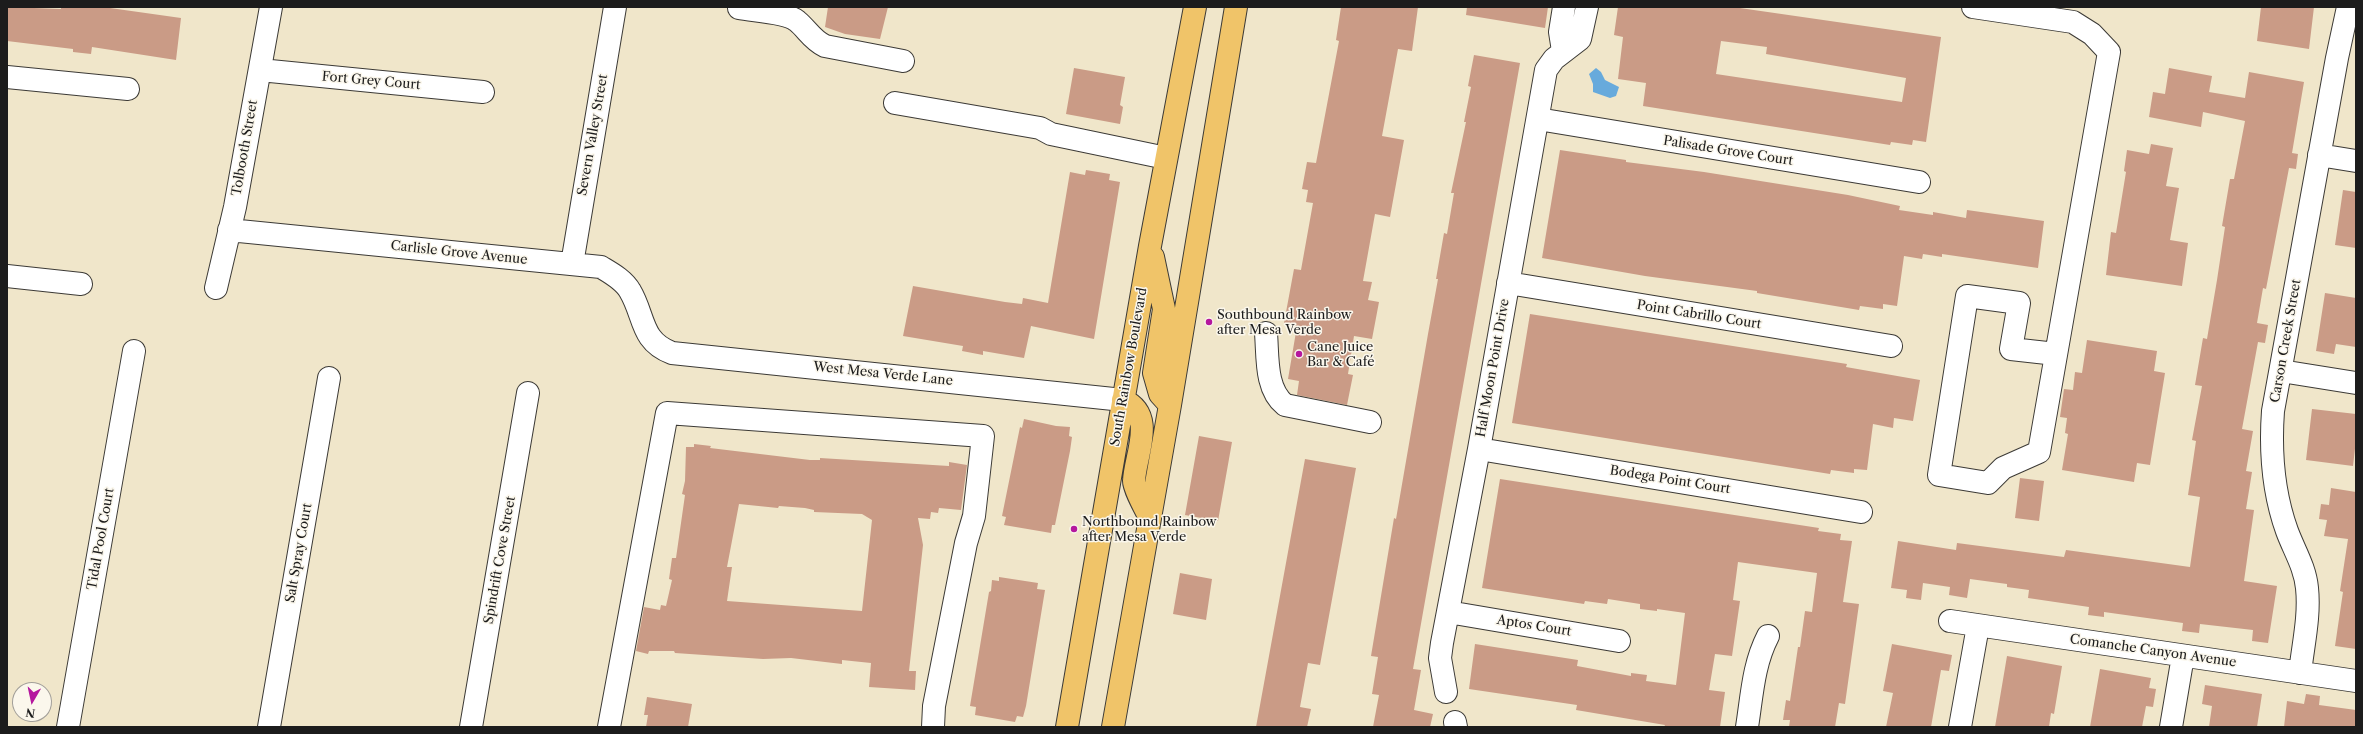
<!DOCTYPE html>
<html>
<head>
<meta charset="utf-8">
<style>
	body { margin:0 }
	#map { position:relative; width:2363px; height:734px; overflow:hidden; background:#f0e6ca; font-family:"Libre Caslon Text",serif }
	canvas { display:block }
	.frame { position:absolute; inset:0; border:8px solid #1c1c1c; pointer-events:none }
	.north { position:absolute; left:12px; top:682px; width:40px; height:40px; box-sizing:border-box; background:#fbf7ec; border:1px solid #a29f99; border-radius:50%; rotate:189deg; font-size:11px; font-weight:700; line-height:16px; text-align:center; color:#1c1c1c }
	.north::after { content:''; display:block; margin:auto; width:14px; height:18px; background:#b5179e; clip-path:polygon(50% 0,100% 100%,50% 72%,0 100%) }
</style>
</head>
<body>
<div id="map">
<canvas width="2363" height="734"></canvas>
<div class="frame"></div>
<div class="north">N</div>
</div>
<script>
const ctx = document.querySelector('canvas').getContext('2d');
ctx.lineJoin = 'round';
function fillPath(path, color) {
  ctx.fillStyle = color;
  ctx.fill(path, 'evenodd');
}
function strokePath(path, color, width, dash) {
  ctx.strokeStyle = color;
  ctx.lineWidth = width;
  ctx.lineCap = dash ? 'butt' : 'round';
  ctx.setLineDash(dash || []);
  ctx.stroke(path);
}
function drawText(font, color, halo, rows, align = 'center') {
  ctx.font = font + ' "Libre Caslon Text",serif';
  ctx.lineWidth = 3;
  ctx.setLineDash([]);
  ctx.textBaseline = 'middle';
  ctx.strokeStyle = halo;
  ctx.fillStyle = color;
  for (const [text, x, y, turn = 0] of rows) {
    ctx.save();
    ctx.translate(x, y);
    ctx.rotate((+turn || 0) * Math.PI / 180);
    ctx.textAlign = isNaN(turn) ? turn : align;
    if (halo) ctx.strokeText(text, 0, 0);
    ctx.fillText(text, 0, 0);
    ctx.restore();
  }
}
const water = new Path2D(`
	M1596,68L1601,72L1605,80L1619,87L1616,96L1610,98L1593,92V84L1589,74Z`);
const building = new Path2D(`
	M7,7L61,9V7H103L181,18L176,60L92,47L91,54L73,52V49L7,41Z
	M828,7H888L880,39L845,34L825,27Z
	M1341,7H1418L1412,51L1398,49L1382,136L1404,140L1390,217L1375,214L1363,281L1372,282L1368,300L1379,302L1372,339L1354,336L1348,374L1353,375L1347,405L1297,395L1299,381L1288,379L1297,326L1284,323L1294,269L1301,270L1313,203L1306,202L1308,190L1302,189L1307,162L1316,163L1339,41L1336,40Z
	M1467,7H1548L1545,28L1466,15Z
	M1618,7H1733L1941,37L1926,142L1913,140L1912,145L1891,142L1890,145L1643,106L1646,83L1618,79L1623,37L1614,35ZM1721,41L1767,47L1766,54L1906,78L1902,102L1716,74Z
	M2261,7H2314L2309,49L2257,41Z
	M1474,55L1520,63L1413,669L1421,670L1414,710L1433,714L1430,727H1373L1379,695L1372,694L1378,657L1371,656L1394,518L1396,519L1428,334L1438,279H1436L1444,233L1447,234L1454,193H1451L1466,122H1464L1471,87L1468,86Z
	M1074,68L1125,77L1120,105L1123,107L1120,124L1066,114Z
	M2169,68L2212,76L2209,92L2245,98L2249,72L2304,82L2292,153L2298,154L2296,169L2289,168L2266,289L2263,288L2257,323L2268,325L2265,343L2258,342L2242,429L2253,431L2246,471L2252,472L2246,509L2254,510L2244,581L2277,586L2268,643L2252,641L2253,630L2200,624L2199,633L2182,631L2183,623L2104,612V617L2088,615L2089,607L2028,598L2029,590L2007,587V584L1970,579L1967,598L1949,595L1950,587L1923,583L1921,600L1906,598L1907,590L1891,588L1898,541L1956,550L1957,543L2064,557L2066,550L2190,567L2200,497L2188,495L2196,441L2192,440L2202,386L2195,385L2203,338L2207,339L2217,280L2225,227L2222,226L2230,179H2234L2245,121L2203,112L2201,127L2149,117L2153,92L2165,94Z
	M2151,144L2173,148L2166,186L2179,188L2170,240L2188,243L2182,286L2106,275L2111,232L2116,233L2126,172L2124,171L2127,150L2149,154Z
	M1560,150L1626,160V162L1704,172L1848,195L1900,206L1899,210L1933,215V212L1966,218L1967,210L2044,221L2038,268L1942,254V257L1923,254L1922,259L1904,256L1897,306L1883,304V309L1860,306L1859,310L1757,293V291L1645,276L1542,258Z
	M1086,170L1110,174L1109,180L1120,182L1094,339L1031,326L1024,358L983,351V355L962,351L963,346L903,336L913,286L1005,302L1022,304L1023,298L1048,303L1070,172L1085,175Z
	M2343,190L2356,192V248L2335,245Z
	M2325,293L2356,298V347L2336,344L2334,354L2316,351Z
	M1530,314L1847,364L1846,367L1920,380L1913,421L1894,418L1893,428L1873,424L1867,470L1854,469V473L1831,470L1830,474L1512,423Z
	M2087,340L2157,351L2154,371L2165,373L2150,465L2137,463L2134,482L2062,470L2068,434L2065,433L2067,418L2060,417L2064,389L2073,390L2075,372L2082,373Z
	M2312,409L2356,414V440L2353,466L2306,460Z
	M1024,419L1056,426L1070,427L1069,436L1072,437L1070,451L1055,525H1052L1051,533L1004,525L1006,517L1002,516L1020,427L1022,428Z
	M1199,436L1232,442L1218,521L1185,515Z
	M694,444L711,446L710,448L810,460H820V458L949,466V462L967,465L961,510L939,508L938,513L931,512L930,519L918,518L923,545L909,671H916L915,690L869,687L871,663L842,660V664L791,658L763,659L675,653L674,651H649L648,654L636,651L644,607L660,610L661,605L666,606L672,580L669,579L672,558H676L685,495L682,494L685,481L686,447H694ZM739,504L778,508L779,506L805,508L814,510V512L862,514L872,520L862,611L727,601L732,567H727Z
	M1305,459L1356,468L1320,665L1308,663L1300,707L1311,709L1307,727H1256Z
	M2020,478L2044,481L2039,521L2015,518Z
	M1500,479L1819,528L1818,531L1841,534L1840,540L1852,541L1843,602L1859,604L1845,704L1839,703L1835,727H1789L1790,720H1783L1786,700L1790,701L1798,647H1800L1805,611L1812,612L1817,573L1738,562L1733,600L1740,601L1732,656L1715,654L1709,690L1725,692L1720,727H1664L1665,725L1576,710L1577,705L1469,689L1475,644L1578,660L1577,666L1631,676V673L1647,675L1646,681L1676,685L1685,613L1657,609V611L1640,609V604L1608,599L1607,604L1585,601L1584,604L1482,588Z
	M2331,488L2356,492V649L2335,646L2343,592L2340,591L2348,539L2324,536L2327,520L2319,519L2321,504L2329,505Z
	M1180,573L1212,579L1206,620L1173,614Z
	M999,577L1038,583L1037,589L1045,590L1026,706L1023,717L1017,716L1015,722L975,715L976,707L970,706L989,592L991,591L992,580L999,581Z
	M1892,644L1952,655L1949,671L1941,670L1931,727H1886L1893,693L1883,691Z
	M2007,656L2062,666L2054,714L2051,713L2049,727H1995Z
	M2100,669L2151,678L2149,688L2156,689L2153,707L2146,706L2142,727H2090Z
	M2205,685L2262,694L2257,727H2209L2212,706L2202,704Z
	M2306,694L2320,696L2319,705L2356,710V727H2284L2287,701L2304,704Z
	M647,697L692,704L688,727H646L648,715H644Z`);
const minor = new Path2D(`
	M1973,7L2073,22L2092,34L2109,52L2039,452L2003,468L1988,483L1939,475L1967,296L2019,303L2011,349L2056,354
	M739,8C753,11 787,12 797,21C807,29 812,40 825,46L903,61
	M1563,51L1560,32L1564,7
	M260,70L483,92
	M7,77L128,89
	M895,103L1040,128L1051,134L1166,158
	M1538,119L1919,182
	M2319,155L2356,161
	M229,230L601,267C611,273 624,280 630,291C645,316 640,341 672,353L1123,400
	M572,264L615,7
	M7,276L81,284
	M1508,283L1891,346
	M216,288L235,207L271,7
	M1266,333C1268,357 1265,389 1285,405L1370,422
	M2281,371L2356,383
	M1479,449L1861,512
	M1448,612L1619,641
	M1950,621L2356,681
	M2300,673C2303,645 2310,616 2307,588C2305,567 2294,550 2287,531C2273,492 2270,452 2273,411L2337,58L2348,7
	M1446,692L1440,658L1442,643L1479,449L1546,70L1554,59L1580,39L1587,7
	M1455,722L1456,727
	M68,727L134,351
	M269,727L329,378
	M471,727L528,393
	M609,727L667,413L983,436L974,516L966,543L934,706L933,727
	M1747,727C1752,696 1753,665 1768,636
	M1960,727L1978,626
	M2171,727L2183,656`);
const major = new Path2D(`
	M1153,257L1164,309L1154,373L1160,394L1170,405
	M1123,400C1157,415 1135,455 1134,481C1134,489 1146,510 1150,518
	M1067,727L1150,246L1195,7
	M1113,727L1170,405L1236,7`);
const markers = [
	[1209,322,4,"#b5179e"],
	[1299,354,4,"#b5179e"],
	[1074,529,4,"#b5179e"]
];
const streetNames = [
	["Fort Grey Court",371,81,5],
	["Severn Valley Street",593,135,-80],
	["Tolbooth Street",245,148,-80],
	["Palisade Grove Court",1728,151,9],
	["Carlisle Grove Avenue",459,253,6],
	["Point Cabrillo Court",1699,315,9],
	["Carson Creek Street",2286,341,-80],
	["South Rainbow Boulevard",1129,367,-80],
	["Half Moon Point Drive",1493,368,-80],
	["West Mesa Verde Lane",883,374,6],
	["Bodega Point Court",1670,480,9],
	["Tidal Pool Court",101,539,-80],
	["Salt Spray Court",299,553,-80],
	["Spindrift Cove Street",500,560,-80],
	["Aptos Court",1534,626,9],
	["Comanche Canyon Avenue",2153,651,8]
];
const poiNames = [
	["Southbound Rainbow",1217,315],
	["after Mesa Verde",1217,330],
	["Cane Juice",1307,347],
	["Bar & Café",1307,362],
	["Northbound Rainbow",1082,522],
	["after Mesa Verde",1082,537]
];
fillPath(water, '#67aadc');
fillPath(building, '#ca9b86');
strokePath(minor, '#3c3a36', 24);
strokePath(major, '#3c3a36', 24);
strokePath(minor, '#fff', 22);
strokePath(major, '#f0c469', 22);
for (const [x, y, r, color] of markers) {
  const dot = new Path2D();
  dot.arc(x, y, r, 0, 2 * Math.PI);
  ctx.fillStyle = color;
  ctx.fill(dot);
  strokePath(dot, '#fbf7ec', 1.5);
}
drawText('13px', '#1c1c1c', '#fbf7ec', streetNames);
drawText('13px', '#1c1c1c', '#fbf7ec', poiNames, 'left');
</script>
</body>
</html>
